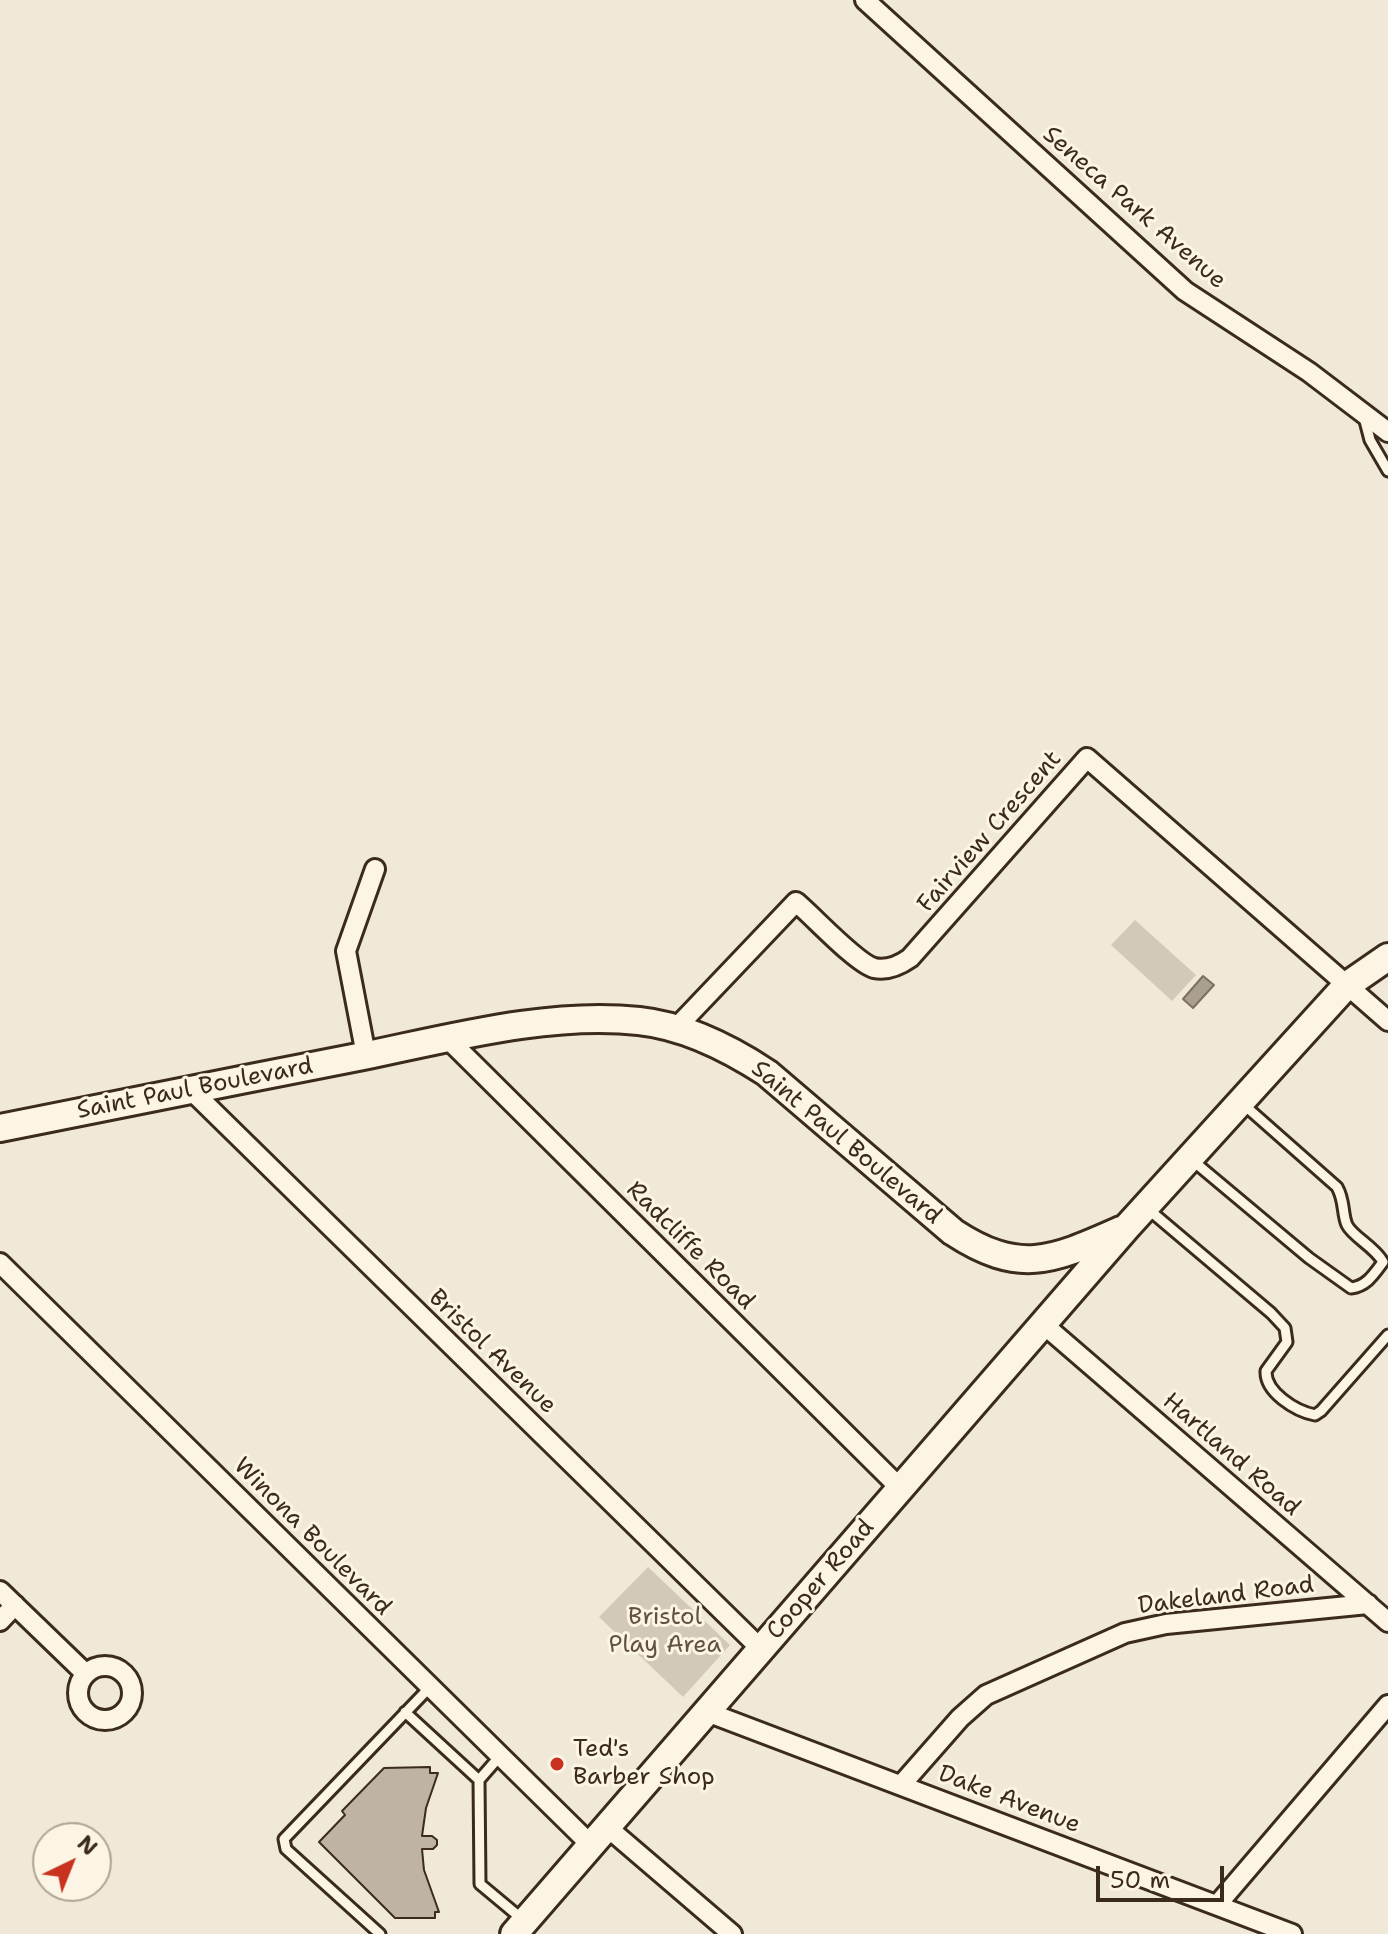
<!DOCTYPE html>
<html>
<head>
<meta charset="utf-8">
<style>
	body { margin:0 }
	#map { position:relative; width:1388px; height:1934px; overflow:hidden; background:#f0e9d9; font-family:"Shantell Sans",sans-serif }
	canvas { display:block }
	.north { position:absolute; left:32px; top:1822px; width:80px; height:80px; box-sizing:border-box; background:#fcf5e5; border:2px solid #afa495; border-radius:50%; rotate:43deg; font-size:22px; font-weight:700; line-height:32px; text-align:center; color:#3b2a1e }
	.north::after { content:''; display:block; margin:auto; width:28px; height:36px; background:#c8321e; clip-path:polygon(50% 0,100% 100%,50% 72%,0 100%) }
	.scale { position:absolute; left:1096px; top:1866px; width:128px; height:36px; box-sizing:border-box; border:4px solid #3b2a1e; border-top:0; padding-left:10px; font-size:24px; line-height:28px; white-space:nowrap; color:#3b2a1e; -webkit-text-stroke:6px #fcf5e5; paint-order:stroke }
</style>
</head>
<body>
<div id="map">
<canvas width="1388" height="1934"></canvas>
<div class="north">N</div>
<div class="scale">50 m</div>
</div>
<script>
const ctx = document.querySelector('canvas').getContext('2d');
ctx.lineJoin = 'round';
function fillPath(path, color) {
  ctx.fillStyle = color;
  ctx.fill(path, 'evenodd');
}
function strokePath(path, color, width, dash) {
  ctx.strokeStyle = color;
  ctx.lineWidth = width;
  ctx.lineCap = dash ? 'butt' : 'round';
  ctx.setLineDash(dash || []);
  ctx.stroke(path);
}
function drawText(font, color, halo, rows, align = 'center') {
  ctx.font = font + ' "Shantell Sans",sans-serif';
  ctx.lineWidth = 6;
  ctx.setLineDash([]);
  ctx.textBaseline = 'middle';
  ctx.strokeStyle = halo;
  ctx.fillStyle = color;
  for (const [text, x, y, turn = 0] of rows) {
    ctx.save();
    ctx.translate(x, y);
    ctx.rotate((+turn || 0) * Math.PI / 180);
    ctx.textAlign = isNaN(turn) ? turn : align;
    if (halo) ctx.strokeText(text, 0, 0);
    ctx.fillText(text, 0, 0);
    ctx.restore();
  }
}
const green = new Path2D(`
	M1135,920L1196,975L1172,1001L1111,945Z
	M648,1567L730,1645L683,1697L599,1617Z`);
const water = new Path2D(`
	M1203,976L1214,985L1193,1008L1183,999Z`);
const building = new Path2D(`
	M430,1767V1773H438L426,1808L422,1836H432L437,1840V1845L433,1849H422L424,1870L439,1912H435V1918H395L319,1842L345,1815L342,1811L384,1768Z`);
const lane = new Path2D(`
	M1364,417L1370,440L1388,471
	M1192,1160L1309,1258L1351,1288C1367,1286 1374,1274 1383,1262C1375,1247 1353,1237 1347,1225C1342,1214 1345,1201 1337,1187L1243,1104
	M1148,1209L1271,1313L1285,1328L1287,1342L1266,1371C1265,1392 1295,1411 1315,1415L1321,1411L1388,1335
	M405,1712L479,1780L480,1884L522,1919
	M479,1780L500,1756
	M380,1934L286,1849L284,1839L430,1687`);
const street = new Path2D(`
	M865,0L1185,291L1309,372L1388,432
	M676,1028L796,902C813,916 856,963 874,968C887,971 900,965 910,958L1087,758L1388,1021
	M447,1038L901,1489
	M366,1055L346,951L375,869
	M190,1089L761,1649
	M0,1263L591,1845
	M1043,1324L1388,1622
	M0,1591L86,1674
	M0,1621L15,1605
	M78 1693a27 27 0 1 1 54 0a27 27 0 1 1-54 0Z
	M707,1712L1292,1934
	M902,1784L960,1718L986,1695L1125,1633L1166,1624L1368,1604
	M607,1827L732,1934
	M1217,1905L1388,1705`);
const secondary = new Path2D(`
	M0,1128C121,1103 242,1080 363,1056C450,1038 551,1011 639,1021C686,1026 729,1048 767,1073L953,1232C1020,1276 1053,1260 1121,1230
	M514,1934L1127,1227L1346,986L1388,957`);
const markers = [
	[557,1764,8,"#c8321e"]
];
const streetNames = [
	["Seneca Park Avenue",1134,208,41],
	["Fairview Crescent",990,832,-49],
	["Saint Paul Boulevard",195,1089,-11],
	["Saint Paul Boulevard",846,1143,40],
	["Radcliffe Road",690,1246,45],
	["Bristol Avenue",492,1352,44],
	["Hartland Road",1231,1455,41],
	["Winona Boulevard",312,1537,45],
	["Cooper Road",821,1580,-49],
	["Dakeland Road",1226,1596,-7],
	["Dake Avenue",1009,1800,21]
];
const parkNames = [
	["Bristol",665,1618],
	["Play Area",665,1646]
];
const poiNames = [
	["Ted's",573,1750],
	["Barber Shop",573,1778]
];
fillPath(green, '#d2c9ba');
fillPath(water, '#aaa091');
strokePath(water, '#7e7163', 2);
fillPath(building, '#beb3a4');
strokePath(building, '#3b2a1e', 2);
strokePath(lane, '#3b2a1e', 15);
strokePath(street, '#3b2a1e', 24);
strokePath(secondary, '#3b2a1e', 32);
strokePath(lane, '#fcf5e5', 9);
strokePath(street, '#fcf5e5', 18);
strokePath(secondary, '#fcf5e5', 26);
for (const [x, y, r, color] of markers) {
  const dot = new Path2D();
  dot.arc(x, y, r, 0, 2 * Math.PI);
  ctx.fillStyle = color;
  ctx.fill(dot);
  strokePath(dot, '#fcf5e5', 3);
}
drawText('24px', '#3b2a1e', '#fcf5e5', streetNames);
drawText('24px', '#615245', '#fcf5e5', parkNames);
drawText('24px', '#3b2a1e', '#fcf5e5', poiNames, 'left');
</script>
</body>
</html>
